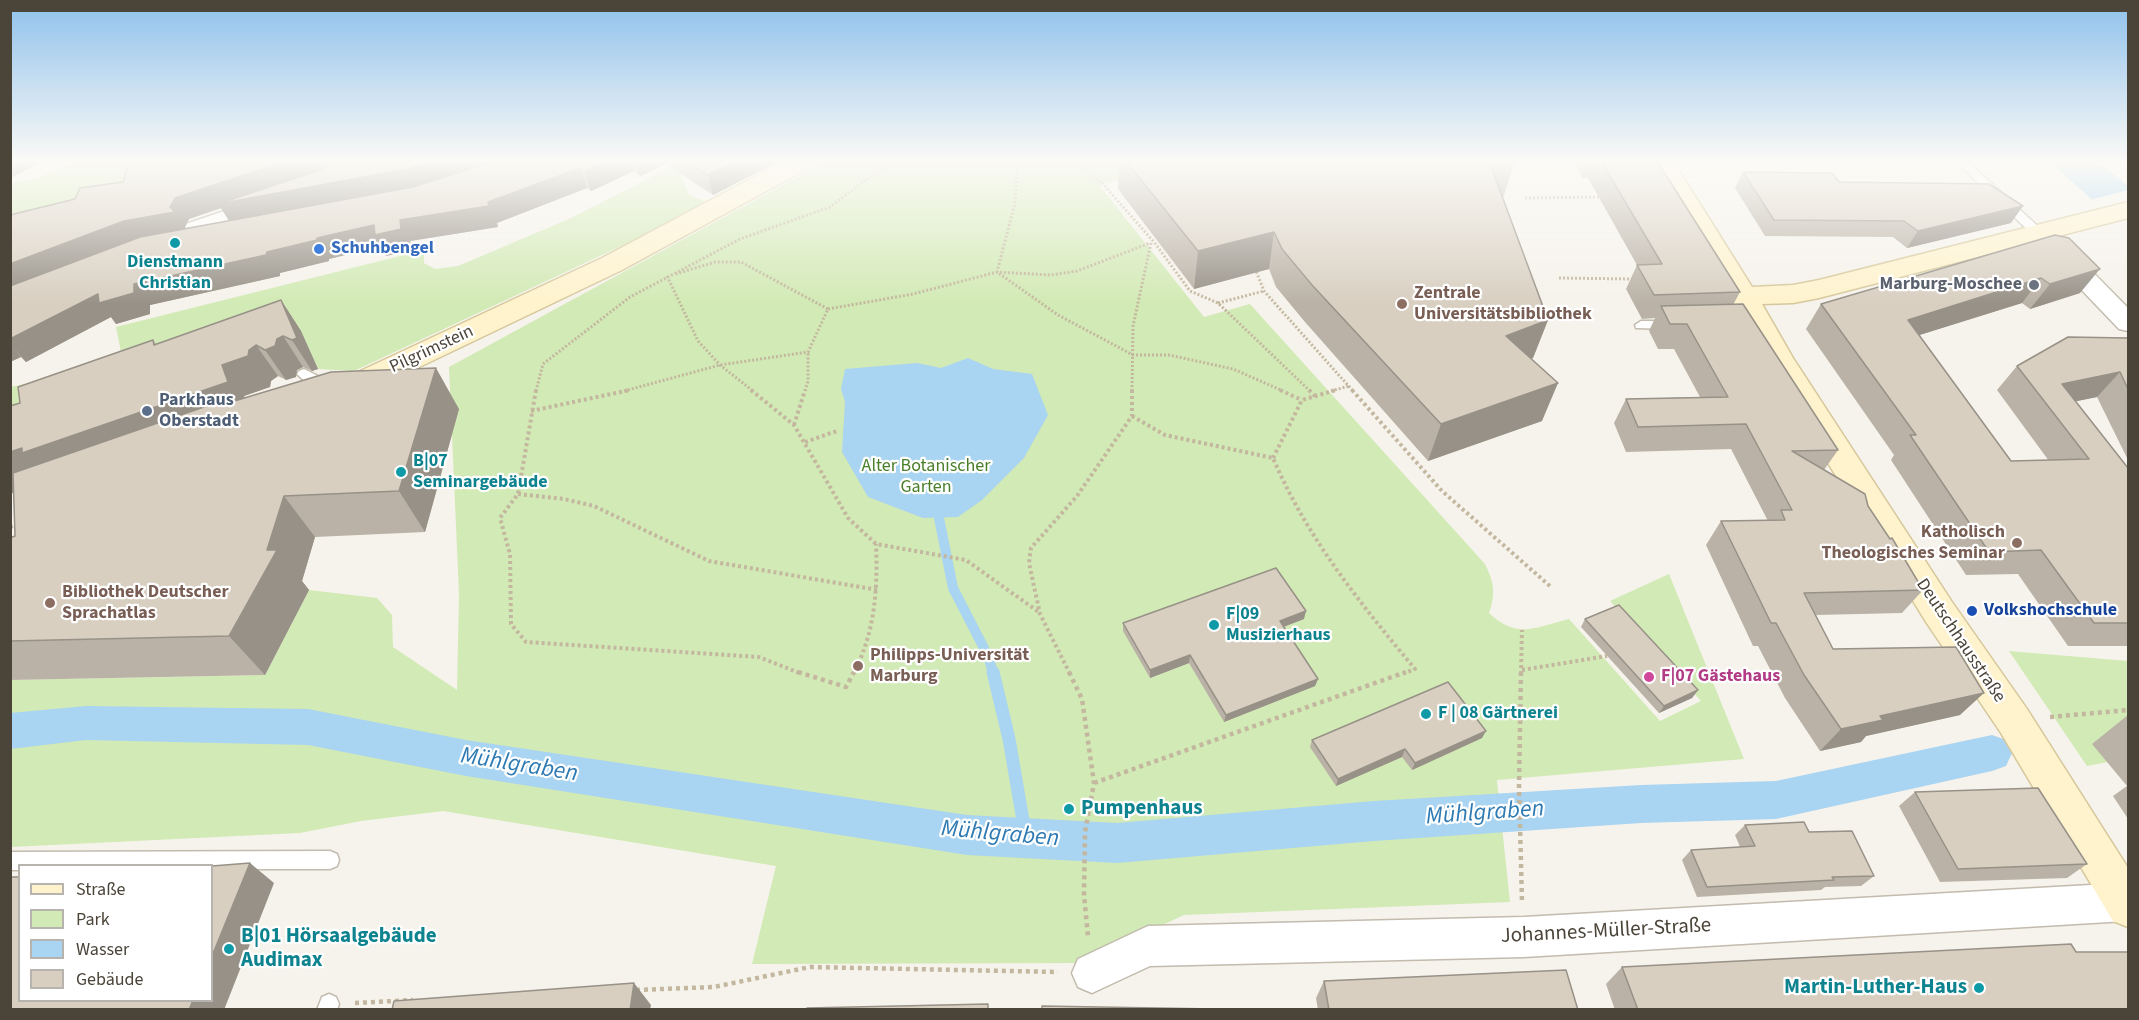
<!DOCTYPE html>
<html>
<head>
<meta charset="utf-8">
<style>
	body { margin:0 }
	#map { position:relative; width:2139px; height:1020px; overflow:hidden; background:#f6f3ec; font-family:"Source Sans 3",sans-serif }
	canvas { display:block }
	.frame { position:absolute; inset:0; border:12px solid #4b4439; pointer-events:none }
	.legend { position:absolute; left:18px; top:864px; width:195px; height:138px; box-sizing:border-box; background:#fff; border:2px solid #b7b4b0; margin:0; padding:8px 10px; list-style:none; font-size:18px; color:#4b4439 }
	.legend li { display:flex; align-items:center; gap:12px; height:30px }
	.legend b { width:30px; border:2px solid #b7b4b0 }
</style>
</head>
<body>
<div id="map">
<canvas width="2139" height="1020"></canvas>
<div class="frame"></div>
<ul class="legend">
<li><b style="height:8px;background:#fff3cd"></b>Straße</li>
<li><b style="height:16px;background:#d2eab5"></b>Park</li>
<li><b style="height:16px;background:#a9d4f2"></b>Wasser</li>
<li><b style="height:16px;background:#d8cfc1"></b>Gebäude</li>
</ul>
</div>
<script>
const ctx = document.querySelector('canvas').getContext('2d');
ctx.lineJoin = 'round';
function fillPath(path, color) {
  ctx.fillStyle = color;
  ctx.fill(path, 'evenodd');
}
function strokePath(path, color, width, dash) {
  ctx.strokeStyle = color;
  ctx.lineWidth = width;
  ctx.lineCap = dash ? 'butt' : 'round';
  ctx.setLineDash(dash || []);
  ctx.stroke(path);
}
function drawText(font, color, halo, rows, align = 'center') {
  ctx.font = font + ' "Source Sans 3",sans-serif';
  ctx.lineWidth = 4.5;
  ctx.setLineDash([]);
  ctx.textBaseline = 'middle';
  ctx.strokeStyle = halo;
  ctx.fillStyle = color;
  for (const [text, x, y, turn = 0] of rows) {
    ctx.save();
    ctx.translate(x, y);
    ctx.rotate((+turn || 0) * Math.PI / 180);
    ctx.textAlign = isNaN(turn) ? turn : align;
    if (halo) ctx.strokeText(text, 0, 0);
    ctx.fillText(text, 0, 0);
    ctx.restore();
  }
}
const green = new Path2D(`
	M81,161H271L11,216L10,184L36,178Z
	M827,161H1145L1154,172L1099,185L1204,317L1250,304L1485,564C1494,583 1496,593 1489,613C1518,640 1535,627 1569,619L1660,721L1701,701L1610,601L1669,574L1744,759L1497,780L1510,902L1184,915L1081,963L752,964L776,866L443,811L361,821L300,833L11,847L10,680L265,675L309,590L377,598L392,615L393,647L457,690L459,594L449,367Z
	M677,164L689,195L706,202L632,241L354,371L318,369L301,332L11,448V387L123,362L116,327L424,250V263L435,269L458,266L571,218Z
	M2009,651L2128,661V758L2087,766Z`);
const water = new Path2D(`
	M2049,161H2097L2127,185L2128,232Z
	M968,358L993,369L1032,374L1048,415L1024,458L982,500L958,517L923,518L868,497L842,452L845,402L841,389L845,369L917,363L941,368Z`);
const pier = new Path2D(`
	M2128,190V232L2124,233L2090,200Z`);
const streamFar1 = new Path2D(`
	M939,518L953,588L989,658L993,674`);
const stream = new Path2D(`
	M993,672L1009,739L1026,838`);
const canal = new Path2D(`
	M86,706L308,709L466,740L967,815L1117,823L1374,801L1641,785L1776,781L1992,735L2006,740L2012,753L2006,766L1992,771L1776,819L1641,823L1374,841L1117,863L967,855L466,776L308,745L86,740L10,749V713Z`);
const pathFar2 = new Path2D(`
	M1018,161L1015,203L997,272L1058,315L1133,355H1169L1233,369L1283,391
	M1073,161L1103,184L1154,242L1190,291L1218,303L1310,391
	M1525,198L1602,197
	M1255,268L1264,291L1353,391
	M667,276L698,341L720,365L753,391
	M1559,278L1633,279
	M1218,303L1264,291
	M828,309L913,294L997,272L1051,275L1077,271L1150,243
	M536,391L543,364L630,297L740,239L830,207L870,177L905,161
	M624,391L720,365L808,352L828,309L741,262H715L676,274
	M805,391L808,381V352
	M1132,391L1133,326L1151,243
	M1331,391L1349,386`);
const pathFar1 = new Path2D(`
	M536,390L518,494L500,518L510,554L511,624L526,642L759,657L802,674
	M751,390L794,425L848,518L876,544L966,560L1040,613
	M1280,390L1302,400
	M1309,390L1315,396
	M1352,390L1442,491L1551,587
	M531,411L630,390
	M1132,416L1165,435L1273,458C1307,538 1360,603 1415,669L1402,674
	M794,425L805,390
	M805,442L837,431
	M1273,458L1302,400L1336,390
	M518,494L564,499L594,506L709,561L878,590
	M10,527L19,524
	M1522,670L1607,656
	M853,674C875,634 878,588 876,544
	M1070,674L1040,614L1029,563L1031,548L1077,496L1132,416V390
	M1521,674L1522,630`);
const path = new Path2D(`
	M798,672L846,687L854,672
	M1069,672L1082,699L1094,783L1085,832L1084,895L1088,936
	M1521,672L1519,785L1522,902
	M2050,717L2128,710
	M1094,783L1406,672
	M636,990L714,987L810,967L1058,972
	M355,1003L413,1000`);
const lane = new Path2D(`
	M1955,161H1967L2042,230V236H2034Z
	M1641,321H1671L1677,325L1671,329L1636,328L1635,325Z
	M304,369L324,379L335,380L337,383C326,395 306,384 297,374L299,371Z
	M330,851L337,854L339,860L337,866L330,869H212V866H20V870H10V852Z
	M329,994L336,997L339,1004L337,1010H317L322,997Z`);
const street = new Path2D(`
	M266,197L274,199L278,204L274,209L158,248L150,246L146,241L150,236Z
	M2061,247L2070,249L2128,308V331L2119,329L2052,259L2049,254L2052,249Z
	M2126,883L2128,884V920L2126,921L1524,957L1150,966L1092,993L1078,987L1072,973L1078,959L1148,926L1524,917Z`);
const secondary = new Path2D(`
	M784,161H815L812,166L622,270L363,394L352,397L341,394L337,387L341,380L602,258Z
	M1649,161H1673L1752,287L1793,285L1819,280L2128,202V218L1819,298L1793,303L1762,304L1793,358L1952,602L2027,709L2128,868V927L2113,921L2001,733L1926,622L1765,361L1706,252Z`);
const wall = new Path2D(`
	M129,161H779L713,195L666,164L640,176L634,171L591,191L587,188L497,223L498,227L410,241L412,250L386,256L381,246L329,259V261L280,273V276L150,305V314L116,324L111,317L26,362L21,357L10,362V215L75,199L123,182ZM221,208L229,221L186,229L185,227L189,219Z
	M1119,161H1515L1503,198L1548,320L1533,358L1531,359L1542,421L1428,461L1305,322L1276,287L1269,269L1194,289L1118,189Z
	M1574,161H1657L1740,292L1733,305L1838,450L1824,470L1868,506L1923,590L1902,613L1816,615L1833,649L1960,715L1866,736L1861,742L1820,751L1785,698L1758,646H1753L1706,545L1721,521H1768L1731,449L1626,452L1614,423L1626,399L1700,397L1674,349H1658L1649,331L1655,318L1642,319L1626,289L1637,265L1588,178H1583Z
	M1743,172L1839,182L2011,223L1907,248L1893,237L1765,236L1735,188Z
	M2055,235L2080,293L2030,309L2022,303L1919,335L2011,461H2049L1997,390L2017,366L2128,338V460L2097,397L2075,401L2128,468V646H2068L2018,574L1966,575L1891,460L1894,455L1806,329L1821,304Z
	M281,300L301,331L318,369L312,371L303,367L297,370L296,377L286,380L278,376L271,381L270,387L244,396L245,398L459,409L425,532L315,537L302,581L309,590L265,675L10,680V538L15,536L153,340L156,344Z
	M1304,619L1283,627L1318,679L1315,686L1224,722L1189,663L1150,678L1123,631V623Z
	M1585,619L1698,690L1692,698L1659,713L1581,627Z
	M2128,715V819L2113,796L2127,786L2092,744Z
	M1482,738L1412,770L1402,757L1336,786L1310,747L1312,740Z
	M1915,792L2087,864L2067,878L1940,882L1899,806Z
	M1745,825L1809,832L1874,876L1861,886L1825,887L1821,890L1697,897L1682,860L1691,850L1740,847L1735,835Z
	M2076,952L2128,1010H1615L1606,984L1622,967Z
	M1324,981L1578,1010H1318L1316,998Z`);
const shadedWall = new Path2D(`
	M10,161H44L10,178Z
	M286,161H501L417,190L232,225L221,208L189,219L185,227L189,233L10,291V264L124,221L170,207L175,198Z
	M605,161H631L634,171L591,191L584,171Z
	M635,161H665L666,164L640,176Z
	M735,161H779L713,195L708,175Z
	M580,168L587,188L497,223L498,227L410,241L412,250L386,256L381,246L329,259V261L280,273V276L150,305V314L116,324L111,317L26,362L10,344V339L98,294L267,252L317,238L374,225L488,202Z
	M2023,206L2011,223L1907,248L1918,231Z
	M1274,232L1269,269L1194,289L1198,251Z
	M2100,269L2080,293L2030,309L2050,284Z
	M2041,278L2022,303L1891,344L1908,320Z
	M281,300L301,331L318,369L312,371L292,340Z
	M1548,320L1533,358L1492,374L1506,336Z
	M283,336L303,367L297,370L296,377L286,380L265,350L277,339Z
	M10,344L21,357L10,362Z
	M256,345L278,376L271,381L270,387L244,396L251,413L48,480L10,494V452L249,350Z
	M436,368L459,409L425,532L399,491Z
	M2120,372L2097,397L2049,407L2062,384Z
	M1558,383L1542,421L1428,461L1441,424Z
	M284,496L315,537L302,581L309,590L265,675L229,636L267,550Z
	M1306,611L1304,619L1278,629L1280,621Z
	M1190,655L1189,663L1150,678V670Z
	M1318,679L1315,686L1224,722L1226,715Z
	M1698,690L1692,698L1659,713L1664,706Z
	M1984,693L1960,715L1866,736L1861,742L1820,751L1841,729L1880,716Z
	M1486,731L1482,738L1412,770L1415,763Z
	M1405,749L1402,757L1336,786L1338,779Z
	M250,863L274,883L224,1010H189L193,1000H212V956Z
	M634,983L651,1005L650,1010H630Z`);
const building = new Path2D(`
	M129,161H286L175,198L170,207L175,212L124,221L10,264V215L75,199L80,188L123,182Z
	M334,161H432L407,169L218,204L323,169Z
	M496,161H605L584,171L580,168L488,202L489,206L400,220L401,229L375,235L374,225L317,238V240L267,252L266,255L134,284V293L99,303L98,294L10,339V286L140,237L413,187Z
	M686,161H735L708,175Z
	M1126,161H1498H1489L1548,320L1506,336L1558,383L1441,424L1312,285L1282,249L1274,232L1198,251Z
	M1601,161H1657L1740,292L1654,295L1637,265L1662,264Z
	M1743,172L1832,173L1839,182L1989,184L2023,206L1918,231L1904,221L1774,220Z
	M2055,235L2069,238L2100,269L2050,284L2041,278L1908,320L2011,461L2089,459L2017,366L2068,337L2128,338V389L2120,372L2062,384L2128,468V623H2094L2041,550L1989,552L1910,435H1916L1821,304Z
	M281,300L297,338L292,340L283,336L277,339L275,346L265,350L256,345L249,350L248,356L222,365L228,382L22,453V448L10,452V406L20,403L18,387L153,340L154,345Z
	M1743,304L1838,450L1792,451L1865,494L1868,506L1890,539L1892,538L1923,590L1804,593L1833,649L1956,647L1984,693L1880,716L1883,720L1841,729L1804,675L1776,623H1771L1721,521L1785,520L1781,510H1792L1746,424L1638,427L1626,399L1728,397L1687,324H1670L1661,306Z
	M436,368L399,491L284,496L267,550H277L229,636L10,641V538L15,536L13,473L230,398L231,402L331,372Z
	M1276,568L1306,611L1280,621L1318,679L1226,715L1190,655L1150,670L1123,623Z
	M1619,605L1698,690L1664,706L1585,619Z
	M1448,682L1486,731L1415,763L1405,749L1338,779L1312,740Z
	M2038,788L2087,864L1958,869L1915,792Z
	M1804,822L1809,832L1852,831L1874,876L1832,877L1834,880L1707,887L1691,850L1755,846L1745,825Z
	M250,863L212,956V866Z
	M10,877H20V1000H193L189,1010H10Z
	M2071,944L2076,952H2128V1010H1638L1622,967Z
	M1566,970L1578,1010H1329L1324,981Z
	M634,983L630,1010H392L394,1001Z
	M988,1004V1010H807V1008Z
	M1042,1006L1273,1010H1042Z`);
const markers = [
	[175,243,6,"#0f9aa8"],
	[319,249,6,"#3f7fe0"],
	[2034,285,6,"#6b7280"],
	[1402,304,6,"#8d6e63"],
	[147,411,6,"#5c6f8a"],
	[401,472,6,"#0f9aa8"],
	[2017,543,6,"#8d6e63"],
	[50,603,6,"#8d6e63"],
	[1972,611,6,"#1a4fb4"],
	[1214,625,6,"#0f9aa8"],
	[858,666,6,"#8d6e63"],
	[1649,677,6,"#d1479c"],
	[1426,714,6,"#0f9aa8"],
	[1069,809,6,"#0f9aa8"],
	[229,949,6,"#0f9aa8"],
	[1979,988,6,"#0f9aa8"]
];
const shopNames = [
	["Schuhbengel",331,249]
];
const cultureNames = [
	["Dienstmann",175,263,"center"],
	["Christian",175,284,"center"],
	["B|07",413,462],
	["Seminargebäude",413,483],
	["F|09",1226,615],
	["Musizierhaus",1226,636],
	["F | 08 Gärtnerei",1438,714]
];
const worshipNames = [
	["Marburg-Moschee",2022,285]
];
const educationNames = [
	["Zentrale",1414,294],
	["Universitätsbibliothek",1414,315],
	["Katholisch",2005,533,"right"],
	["Theologisches Seminar",2005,554,"right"],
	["Bibliothek Deutscher",62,593],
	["Sprachatlas",62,614],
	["Philipps-Universität",870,656],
	["Marburg",870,677]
];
const streetNames = [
	["Pilgrimstein",432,350,-25],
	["Deutschhausstraße",1960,641,56]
];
const serviceNames = [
	["Parkhaus",159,401],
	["Oberstadt",159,422]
];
const parkNames = [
	["Alter Botanischer",926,467],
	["Garten",926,488]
];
const transitNames = [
	["Volkshochschule",1984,611]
];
const hotelNames = [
	["F|07 Gästehaus",1661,677]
];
const nearCulturenames = [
	["Pumpenhaus",1081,809],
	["B|01 Hörsaalgebäude",241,937],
	["Audimax",241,961],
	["Martin-Luther-Haus",1967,988,"right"]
];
const nearStreetnames = [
	["Johannes-Müller-Straße",1606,932,-3]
];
const nearWaternames = [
	["Mühlgraben",519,766,9],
	["Mühlgraben",1485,814,-4],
	["Mühlgraben",1000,835,5]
];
fillPath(green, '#d2eab5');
fillPath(water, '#a9d4f2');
fillPath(pier, '#f6f3ec');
strokePath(streamFar1, '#a9d4f2', 10);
strokePath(stream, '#a9d4f2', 13);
fillPath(canal, '#a9d4f2');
strokePath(lane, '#c2bbae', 3);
strokePath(street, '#c2bbae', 3);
strokePath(secondary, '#d6c79b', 3);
strokePath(pathFar2, '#c4b79f', 3, [2, 2]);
strokePath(pathFar1, '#c4b79f', 4, [3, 3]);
strokePath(path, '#c4b79f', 4.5, [4, 4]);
fillPath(lane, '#fff');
fillPath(street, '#fff');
fillPath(secondary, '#fff3cd');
fillPath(wall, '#bab2a6');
fillPath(shadedWall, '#979187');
fillPath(building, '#d8cfc1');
strokePath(building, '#979187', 1.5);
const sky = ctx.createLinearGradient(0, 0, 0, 304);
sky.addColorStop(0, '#8fc1ec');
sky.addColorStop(0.53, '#fbfaf6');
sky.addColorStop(1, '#fbfaf600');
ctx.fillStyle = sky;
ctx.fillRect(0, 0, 2139, 304);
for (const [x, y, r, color] of markers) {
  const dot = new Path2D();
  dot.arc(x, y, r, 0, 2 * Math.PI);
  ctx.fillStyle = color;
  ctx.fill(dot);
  strokePath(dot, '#fff', 2);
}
drawText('bold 18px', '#366cbe', '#fff', shopNames, 'left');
drawText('bold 18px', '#0d838f', '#fff', cultureNames, 'left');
drawText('bold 18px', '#5b616d', '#fff', worshipNames, 'right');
drawText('bold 18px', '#785e54', '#fff', educationNames, 'left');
drawText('18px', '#4b4439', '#fff', streetNames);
drawText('bold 18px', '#4e5e75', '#fff', serviceNames, 'left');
drawText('18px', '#4a7f2a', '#fff', parkNames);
drawText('bold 18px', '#164399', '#fff', transitNames, 'left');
drawText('bold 18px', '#b23c85', '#fff', hotelNames, 'left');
drawText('bold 21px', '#0d838f', '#fff', nearCulturenames, 'left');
drawText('21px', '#4b4439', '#fff', nearStreetnames);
drawText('italic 24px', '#2e7ab2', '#fff', nearWaternames);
</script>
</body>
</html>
